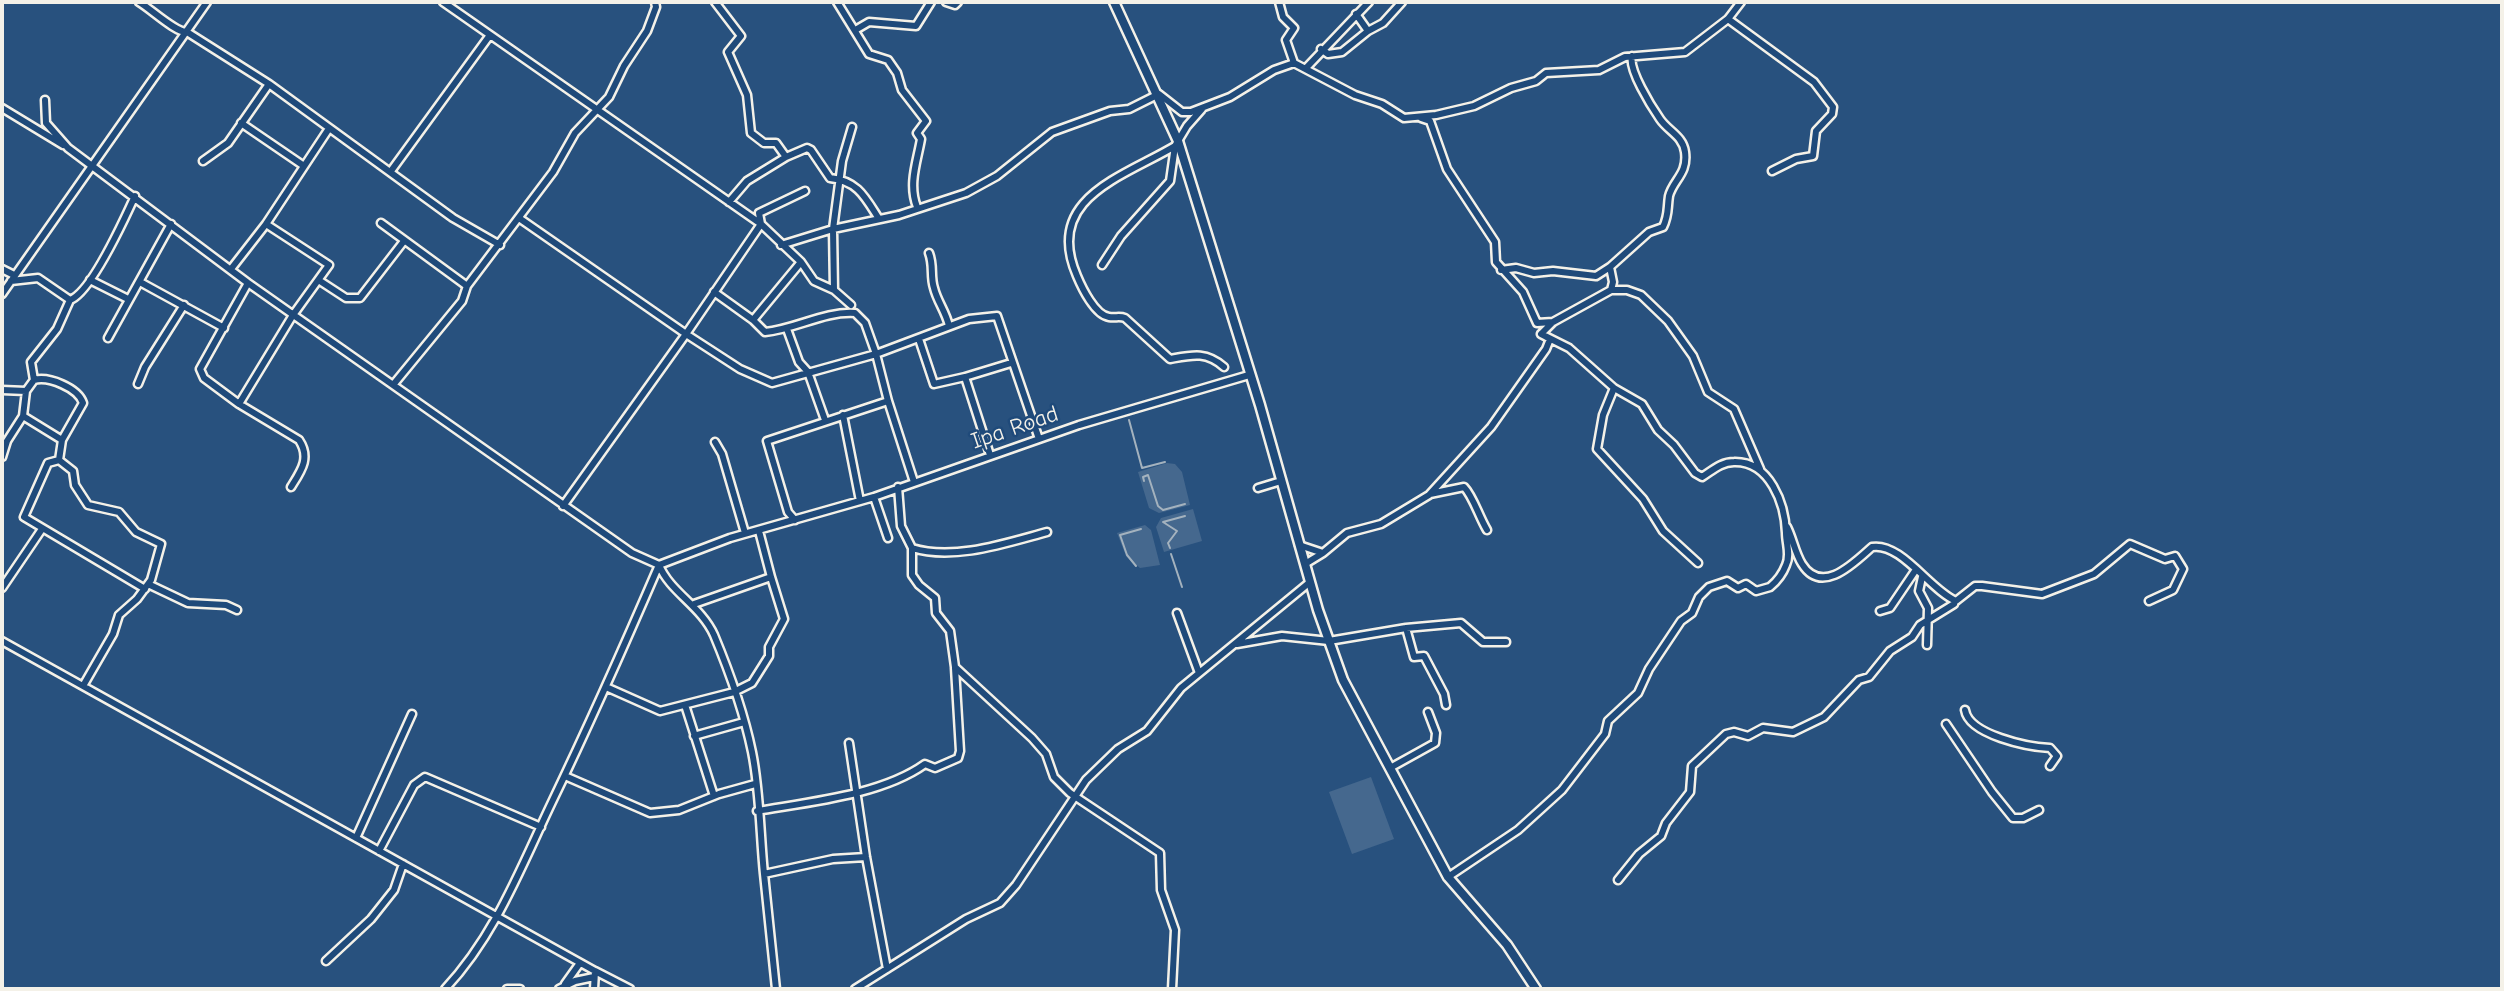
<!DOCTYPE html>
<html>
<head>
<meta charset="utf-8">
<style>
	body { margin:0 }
	#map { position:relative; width:2504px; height:991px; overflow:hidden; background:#28517e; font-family:"Comic Neue",sans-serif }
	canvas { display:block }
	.frame { position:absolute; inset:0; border:4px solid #f4f1e8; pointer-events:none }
</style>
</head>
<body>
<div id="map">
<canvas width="2504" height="991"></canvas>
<div class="frame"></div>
</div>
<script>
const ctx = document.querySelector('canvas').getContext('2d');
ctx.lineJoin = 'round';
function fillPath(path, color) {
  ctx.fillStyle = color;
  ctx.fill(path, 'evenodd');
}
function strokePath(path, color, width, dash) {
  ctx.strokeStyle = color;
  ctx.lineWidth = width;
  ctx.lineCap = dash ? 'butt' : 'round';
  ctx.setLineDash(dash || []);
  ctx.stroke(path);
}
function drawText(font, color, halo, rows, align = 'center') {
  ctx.font = font + ' "Comic Neue",sans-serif';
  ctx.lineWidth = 5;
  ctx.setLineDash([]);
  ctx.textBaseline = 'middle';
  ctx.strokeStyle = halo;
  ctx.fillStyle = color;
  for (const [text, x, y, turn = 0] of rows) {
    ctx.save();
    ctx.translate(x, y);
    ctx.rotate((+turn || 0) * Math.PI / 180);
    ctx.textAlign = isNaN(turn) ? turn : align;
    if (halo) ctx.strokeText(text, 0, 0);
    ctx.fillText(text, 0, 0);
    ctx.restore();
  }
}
const green = new Path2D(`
	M1167,463L1175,464L1182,472L1190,505L1159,513L1149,508L1138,472Z
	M1193,509L1202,541L1164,552L1156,527L1161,518Z
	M1145,525L1151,530L1160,565L1140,568L1126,556L1117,533Z
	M1371,777L1394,839L1352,854L1329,792Z`);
const stream = new Path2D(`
	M1129,420L1142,468L1165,462
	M1144,481L1143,477L1148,475L1158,506L1163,510L1185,504
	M1170,548L1168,543L1177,531L1163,522L1185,516
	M1171,554L1182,587
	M1136,566L1127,555L1120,535L1141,529`);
const minor = new Path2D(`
	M139,2C151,9 176,33 187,32L269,84L453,218L500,245
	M443,2L761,224L801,262L814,281L834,290
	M715,2L741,36L728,52L747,95L751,133L764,143H776L786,157L807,148L811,150L830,178C858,181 865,197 879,219
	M837,2L869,54L888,60L897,73L902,90L926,121L917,133L921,139C917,162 908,184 917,207
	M946,2L955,5L958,2
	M1279,2L1283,17L1294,28L1286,40L1294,63
	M1356,14L1368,31L1383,23L1402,2
	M1728,19L1814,82L1833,107L1832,114L1816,131L1813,156L1796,159L1772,171
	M857,29L869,22L916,26L931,2
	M1321,49L1328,54L1342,52L1368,31
	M1307,67L1369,2
	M45,100L46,123L68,148L248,283L393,385L462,301L467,286L553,172L575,133L609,97L624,66L647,31L656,7L655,2
	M2,108L63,145
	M1421,118L1430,121L1447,169L1495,242L1496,262L1523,292L1537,323L1553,322
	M241,123L304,166
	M1175,146C1123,177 1043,198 1077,276C1082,288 1095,315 1109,317C1115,318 1120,316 1125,318L1170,359C1192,355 1206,351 1224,367
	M203,161L228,143L269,84
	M391,171L490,35
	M729,202L747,181L786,157
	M519,218L686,334L761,224L759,213L805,191
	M381,223L467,286
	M266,224L329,265L293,315L239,404L299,440C311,458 301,471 291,487
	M781,245L833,229L842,161L852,127
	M929,253C934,266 930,276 934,288C937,301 946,312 949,326
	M801,262L753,320L765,332C796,329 824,311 855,313L865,323L876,354L969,319L997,316L1039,439
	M1102,265L1121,236L1170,181L1175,146L1187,126L1202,109
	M2,269L14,275
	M231,269L266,224L328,130
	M1501,270L1516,268L1534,273L1553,271L1596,276L1610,267
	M90,280L128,299
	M320,281L346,298H360L404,241
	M140,282L224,328
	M1611,290H1627L1641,295L1668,321L1693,356L1708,392L1734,409L1760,469
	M714,292L753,320
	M2,294L207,2
	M70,300C91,293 125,218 135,196
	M851,305L834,290L833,229L899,215L966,193L997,176L1052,132L1110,111L1129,109L1159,94L1182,112H1191L1230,97L1274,70L1294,63L1355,95L1382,104L1404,118L1436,115L1474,106L1511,88L1536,81L1546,73L1599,70L1625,57L1685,52L1728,19L1741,2
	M787,329L799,362L808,372L825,420
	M108,338L171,224
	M919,339L934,384L965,377L990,455
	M965,377L1011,363
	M34,380C49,376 78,388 83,403L62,440L59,460L48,463L24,517L145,589
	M138,384L145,367L184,305
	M393,385L632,553L659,565L730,538L874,497L1079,425L1249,375
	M1614,388L1603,415L1597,449L1643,499L1663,531L1698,563
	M2,390L26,391
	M888,401L914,482
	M239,404L204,378L200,369L248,283
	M843,415L860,501
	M23,416L62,440
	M715,442L722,454L745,533
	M2,457L7,441L23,416L26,391L34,380L31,362L57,329L70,300L38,278L11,281
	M59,460L73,471L75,485L88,505L119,512L136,532L161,544L151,580L137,599L119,615L113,634L83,686
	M898,487L901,526L912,548V575L919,585L935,598L936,613L950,631L955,667L1032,738L1046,754L1054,777L1070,793L1160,853L1161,890L1175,930L1172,989
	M1258,488L1281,481
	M1430,494L1464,487C1473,496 1479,517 1487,530
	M874,497L888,538
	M563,506L686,334L740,369L772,383L876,354L888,401L767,441L788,512L795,520
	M1787,527C1793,539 1795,553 1802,564C1822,596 1854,563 1872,547C1901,542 1930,590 1956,601L1975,586H1982L2042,594L2094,574L2130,544L2165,559L2175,556L2183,569L2173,590L2149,601
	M1299,545L1323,553L1347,533L1381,524L1429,495L1491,427L1546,349L1550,339L1541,334L1553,322L1611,290L1613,282L1610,267L1649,232L1663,227C1669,215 1667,209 1669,196C1673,180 1688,174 1685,152C1683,136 1668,131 1660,119C1651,106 1628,69 1632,56
	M912,548C954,561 1006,543 1047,532
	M1305,564L1323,553
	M659,565C670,592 701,606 714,635C729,671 744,713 752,752C760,791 760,834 764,874L833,859L866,857
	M1922,577L1919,591L1928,608L1927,645
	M148,584L188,603L226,605L237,610
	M2,588L42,529
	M694,604L771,577L759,531
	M1880,611L1890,608L1915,571
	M1177,613L1199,673
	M1406,628L1414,657L1424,656L1444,694L1446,705
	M2,641L595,971
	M1237,644L1282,636L1329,641L1406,628L1461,623L1483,642H1506
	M606,687L660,711L734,692L752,683L769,656V647L784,619L771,577
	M685,705L714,796
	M1965,710C1969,735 2028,747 2050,748L2057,756L2050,766
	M1946,724L1992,792L2013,818H2023L2039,810
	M694,736L744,722
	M849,743L866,857L887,969
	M1390,768L1435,743L1436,733L1428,712
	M565,776L650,813L679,810L719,794L755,784
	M757,811C809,802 882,795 925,764L935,768L958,758L960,751L955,668
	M356,838L412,714
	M379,851L414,785L425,777L541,827
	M764,874L776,989
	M1448,877L1518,830L1562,790L1605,734L1608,721L1638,693L1649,669L1681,621L1692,613L1699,597L1709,587L1727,581L1738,588L1746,584L1756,591L1770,587C1776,582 1783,573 1786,565C1791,555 1786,544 1786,533C1785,504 1770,461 1734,462C1721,462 1713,470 1702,477L1695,473L1674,445L1658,430L1642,404L1614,388L1569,348L1541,334
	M1618,880L1639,854L1661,836L1666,823L1690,792L1692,766L1726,734L1734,732L1748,736L1763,728L1793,732L1824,717L1859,680L1869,677L1890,651L1912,637L1920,625L1954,604
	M326,961L371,919L394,890L403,864
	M565,984L580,963
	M445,989C495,936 521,867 552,802C590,723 625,644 659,565
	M507,989H520
	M559,989L575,981L594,977
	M594,989L595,971L630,989
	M855,989L966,919L1000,903L1016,885L1086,780L1118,749L1147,731L1181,688L1310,582`);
const major = new Path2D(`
	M1114,2L1178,141L1260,405L1318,610L1343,680L1448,877L1507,945L1536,989`);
const streetNames = [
	["Ipa Road",1015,428,-19]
];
fillPath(green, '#45688e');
strokePath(stream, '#a4b2be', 2);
strokePath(minor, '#f4f1e8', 11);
strokePath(major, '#f4f1e8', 13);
strokePath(minor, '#1f4a7a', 6);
strokePath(major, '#1f4a7a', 8);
drawText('23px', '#f4f1e8', '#1f4a7a', streetNames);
</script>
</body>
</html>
